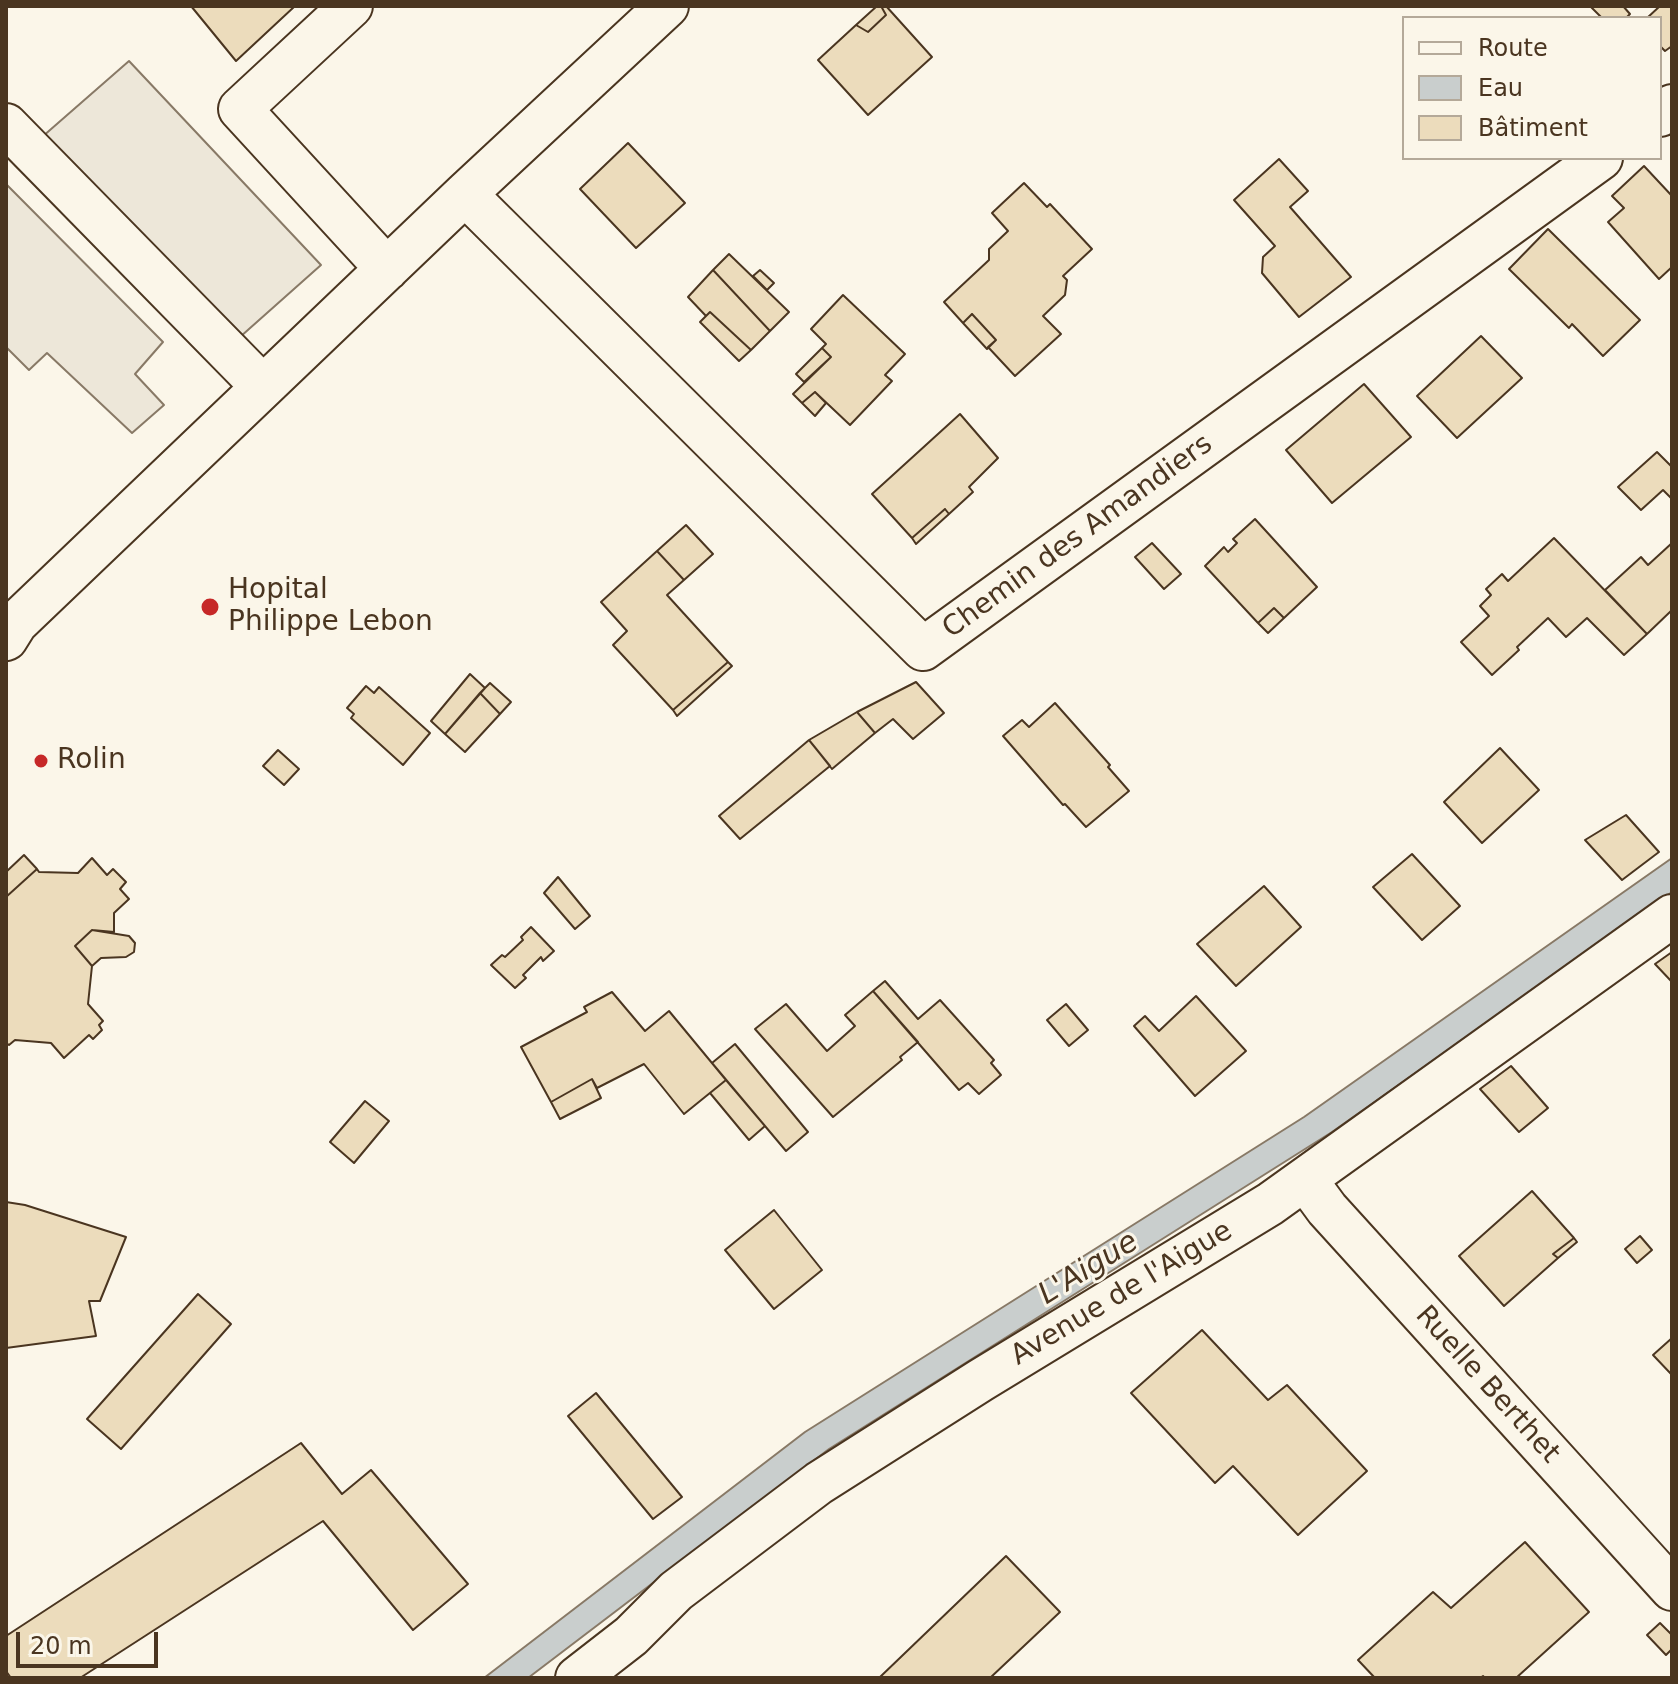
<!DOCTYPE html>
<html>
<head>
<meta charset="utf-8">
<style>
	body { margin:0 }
	#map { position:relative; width:1678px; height:1684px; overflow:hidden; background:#fbf6e9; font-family:"DejaVu Sans",sans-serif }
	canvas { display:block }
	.frame { position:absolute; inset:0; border:8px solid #4a3520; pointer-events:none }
	.legend { position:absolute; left:1402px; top:16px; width:260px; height:144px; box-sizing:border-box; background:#fbf6e9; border:2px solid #b4a999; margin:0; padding:10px 14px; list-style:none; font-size:24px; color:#4a3520 }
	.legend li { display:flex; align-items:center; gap:16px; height:40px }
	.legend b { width:40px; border:2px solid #b4a999 }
	.scale { position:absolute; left:16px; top:1632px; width:142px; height:36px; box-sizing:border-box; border:4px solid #4a3520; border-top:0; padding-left:10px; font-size:24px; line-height:28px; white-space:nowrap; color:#4a3520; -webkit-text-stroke:6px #fbf6e9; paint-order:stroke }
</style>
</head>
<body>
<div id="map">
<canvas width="1678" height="1684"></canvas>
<div class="frame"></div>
<ul class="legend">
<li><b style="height:10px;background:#fbf6e9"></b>Route</li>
<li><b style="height:22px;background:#c9cecd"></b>Eau</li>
<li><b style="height:22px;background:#ecdcbc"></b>Bâtiment</li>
</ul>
<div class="scale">20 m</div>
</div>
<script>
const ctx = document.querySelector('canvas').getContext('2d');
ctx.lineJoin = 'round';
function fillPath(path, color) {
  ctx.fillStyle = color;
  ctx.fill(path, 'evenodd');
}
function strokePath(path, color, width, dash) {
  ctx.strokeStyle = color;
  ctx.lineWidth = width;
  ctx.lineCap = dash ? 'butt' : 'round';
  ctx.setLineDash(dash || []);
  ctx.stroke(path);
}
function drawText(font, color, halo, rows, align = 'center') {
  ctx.font = font + ' "DejaVu Sans",sans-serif';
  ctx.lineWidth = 6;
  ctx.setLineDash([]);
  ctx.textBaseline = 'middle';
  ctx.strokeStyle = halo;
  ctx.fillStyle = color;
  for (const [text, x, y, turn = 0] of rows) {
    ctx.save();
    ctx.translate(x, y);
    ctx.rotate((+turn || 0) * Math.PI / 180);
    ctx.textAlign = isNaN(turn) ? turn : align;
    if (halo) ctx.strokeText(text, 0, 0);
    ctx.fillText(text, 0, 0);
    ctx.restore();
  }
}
const parking = new Path2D(`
	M129,61L321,265L240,337L42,137Z
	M6,184L163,342L135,374L164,405L132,433L47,353L29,370L6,347Z`);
const water = new Path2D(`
	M1672,858V892L1332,1132L829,1449L528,1678H484L805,1432L1304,1117Z`);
const building = new Path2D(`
	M191,6H295L236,61Z
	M877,6H881L886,15L868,32L856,25Z
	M881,6H886L932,57L868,115L818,60L856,25L868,32L886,15Z
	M1590,6H1623L1630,14L1626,18H1602Z
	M1660,6H1672V46L1665,51L1660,46V18H1647Z
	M628,143L685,203L636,248L580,189Z
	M1279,159L1308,191L1290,207L1351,277L1299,317L1262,273L1263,257L1275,246L1234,200Z
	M1644,166L1672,196V267L1659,279L1608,222L1624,208L1612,196Z
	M1024,183L1047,207L1050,204L1092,249L1063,276L1067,280L1065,295L1043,316L1061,334L1015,376L988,347L996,340L972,314L963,323L944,302L989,260V249L1008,231L992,213Z
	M1548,229L1640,320L1603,356L1572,324L1569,328L1509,269Z
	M729,254L789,312L770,331L713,270Z
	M713,270L770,331L751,350L710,312L706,316L688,297Z
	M760,270L774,283L767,290L753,276Z
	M843,295L905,354L885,375L892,381L850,425L815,392L802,403L793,394L831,357L822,348L826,344L811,329Z
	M710,312L751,350L739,361L700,322Z
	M972,314L996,340L987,349L963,323Z
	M1481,336L1522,378L1457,438L1417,396Z
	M822,348L831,357L804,382L796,374Z
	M1364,384L1411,437L1332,503L1286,450Z
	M815,392L826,403L815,416L802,403Z
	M960,414L998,458L969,487L973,492L949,514L945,509L912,538L872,494Z
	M1657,452L1672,467V499L1663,490L1641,510L1618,487Z
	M945,509L949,514L916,544L912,538Z
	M1255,519L1317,587L1284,618L1274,608L1258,623L1205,566L1224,547L1228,552L1237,543L1233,539Z
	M686,525L713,554L684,580L657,551Z
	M1554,538L1647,634L1624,655L1587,618L1566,637L1548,618L1517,647L1519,650L1492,675L1461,642L1489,616L1480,606L1491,595L1486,589L1502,574L1508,581Z
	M1152,543L1181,574L1164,589L1135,557Z
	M1672,543V610L1647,634L1605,590L1641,557L1648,565Z
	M657,551L684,580L667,595L728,662L673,710L613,645L627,631L601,602Z
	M1274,608L1284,618L1268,633L1258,623Z
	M728,662L732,666L677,716L673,710Z
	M470,674L485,688L445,734L431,721Z
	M916,682L944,713L913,739L893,719L875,733L857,712Z
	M490,683L511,702L500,714L480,693Z
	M366,686L374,693L379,687L430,733L403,765L351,718L354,714L347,708Z
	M480,693L500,714L465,752L445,734Z
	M1055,703L1110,765L1108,767L1129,791L1086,827L1065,804L1063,805L1003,736L1022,720L1029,727Z
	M857,712L875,733L832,769L809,740Z
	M809,740L830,766L740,839L719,816Z
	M1500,748L1539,790L1482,843L1444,802Z
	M278,750L299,769L284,785L263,766Z
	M1626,815L1659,852L1622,880L1585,840Z
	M1412,854L1460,906L1422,940L1373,887Z
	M24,855L37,869L6,897V872Z
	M92,858L107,875L113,869L126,882L120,889L129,899L114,913V932L92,930L75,946L92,966L88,1004L103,1021L99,1025L102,1030L93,1039L89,1035L64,1058L51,1043L15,1040L9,1045L6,1043V897L37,869L39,872L78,873Z
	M558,877L590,916L575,929L544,893Z
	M1264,886L1301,927L1236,986L1197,944Z
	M531,927L554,951L543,961L541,957L523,975L526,978L515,988L491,965L502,955L505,957L523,940L521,937Z
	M92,930L129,936L135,943L134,952L126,957L101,958L92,966L75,946Z
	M1672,952V982L1655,964Z
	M885,981L918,1019L940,1000L994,1060L991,1063L1001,1075L979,1094L968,1083L959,1090L873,991Z
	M873,991L918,1042L900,1057L902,1060L833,1117L755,1029L786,1004L827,1051L855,1026L845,1015Z
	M612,992L645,1031L669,1011L726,1080L684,1114L644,1064L597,1088L592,1079L551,1102L521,1047L587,1012L584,1007Z
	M1196,996L1246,1051L1195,1096L1134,1026L1145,1016L1159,1031Z
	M1066,1004L1088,1030L1069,1046L1047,1020Z
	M735,1044L808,1132L786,1151L712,1063Z
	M1511,1066L1548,1108L1519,1132L1480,1089Z
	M592,1079L601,1098L560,1119L551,1102Z
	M726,1080L765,1126L749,1140L710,1093Z
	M365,1101L389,1121L354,1163L330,1142Z
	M1532,1191L1574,1238L1553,1254L1558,1258L1504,1306L1459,1256Z
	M6,1202L25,1205L126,1237L100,1301H89L96,1336L6,1348Z
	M774,1210L822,1270L774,1309L725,1250Z
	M1640,1236L1652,1250L1637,1263L1625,1249Z
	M1574,1238L1577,1242L1558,1258L1553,1254Z
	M198,1294L231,1324L121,1449L87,1419Z
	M1202,1330L1268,1400L1287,1385L1367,1471L1298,1535L1233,1466L1215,1483L1131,1393Z
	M1672,1338V1375L1653,1355Z
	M596,1393L682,1497L653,1519L568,1416Z
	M301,1443L342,1494L371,1470L468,1584L413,1630L323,1521L80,1678H11L6,1671V1636Z
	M1525,1542L1589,1612L1516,1678H1485L1483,1676L1480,1678H1375L1358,1660L1433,1592L1451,1608Z
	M1006,1556L1060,1612L990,1678H879Z
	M1660,1623L1672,1635V1649L1666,1655L1647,1635Z`);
const minor = new Path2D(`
	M351,6L240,109L387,269
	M1660,115L1672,106
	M6,125L263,387
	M465,194L923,649L1601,158
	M6,639L16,623L465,194L667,6
	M1305,1179L1327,1209L1672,1589
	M577,1678L631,1636L676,1591L819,1483L981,1380L1270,1204L1672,916`);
const markers = [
	[210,607,10,"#c62828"],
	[41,761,8,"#c62828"]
];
const streetNames = [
	["Chemin des Amandiers",1078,537,-36],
	["Avenue de l'Aigue",1122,1294,-31],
	["Ruelle Berthet",1487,1385,48]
];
const poiNames = [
	["Hopital",228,591],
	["Philippe Lebon",228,623],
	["Rolin",57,761]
];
const waterNames = [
	["L'Aigue",1089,1269,-32]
];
fillPath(parking, '#ede7d9');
strokePath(parking, '#887966', 2);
fillPath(water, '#c9cecd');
strokePath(water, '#887966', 2);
fillPath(building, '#ecdcbc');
strokePath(building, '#4a3520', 2);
strokePath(minor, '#4a3520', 46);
strokePath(minor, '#fbf6e9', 42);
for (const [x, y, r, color] of markers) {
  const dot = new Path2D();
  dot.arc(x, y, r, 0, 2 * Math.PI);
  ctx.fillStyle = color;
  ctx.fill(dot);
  strokePath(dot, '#fbf6e9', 3);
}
drawText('28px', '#4a3520', '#fbf6e9', streetNames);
drawText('28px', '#4a3520', '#fbf6e9', poiNames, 'left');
drawText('italic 30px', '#4a3520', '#fbf6e9', waterNames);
</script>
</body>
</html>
